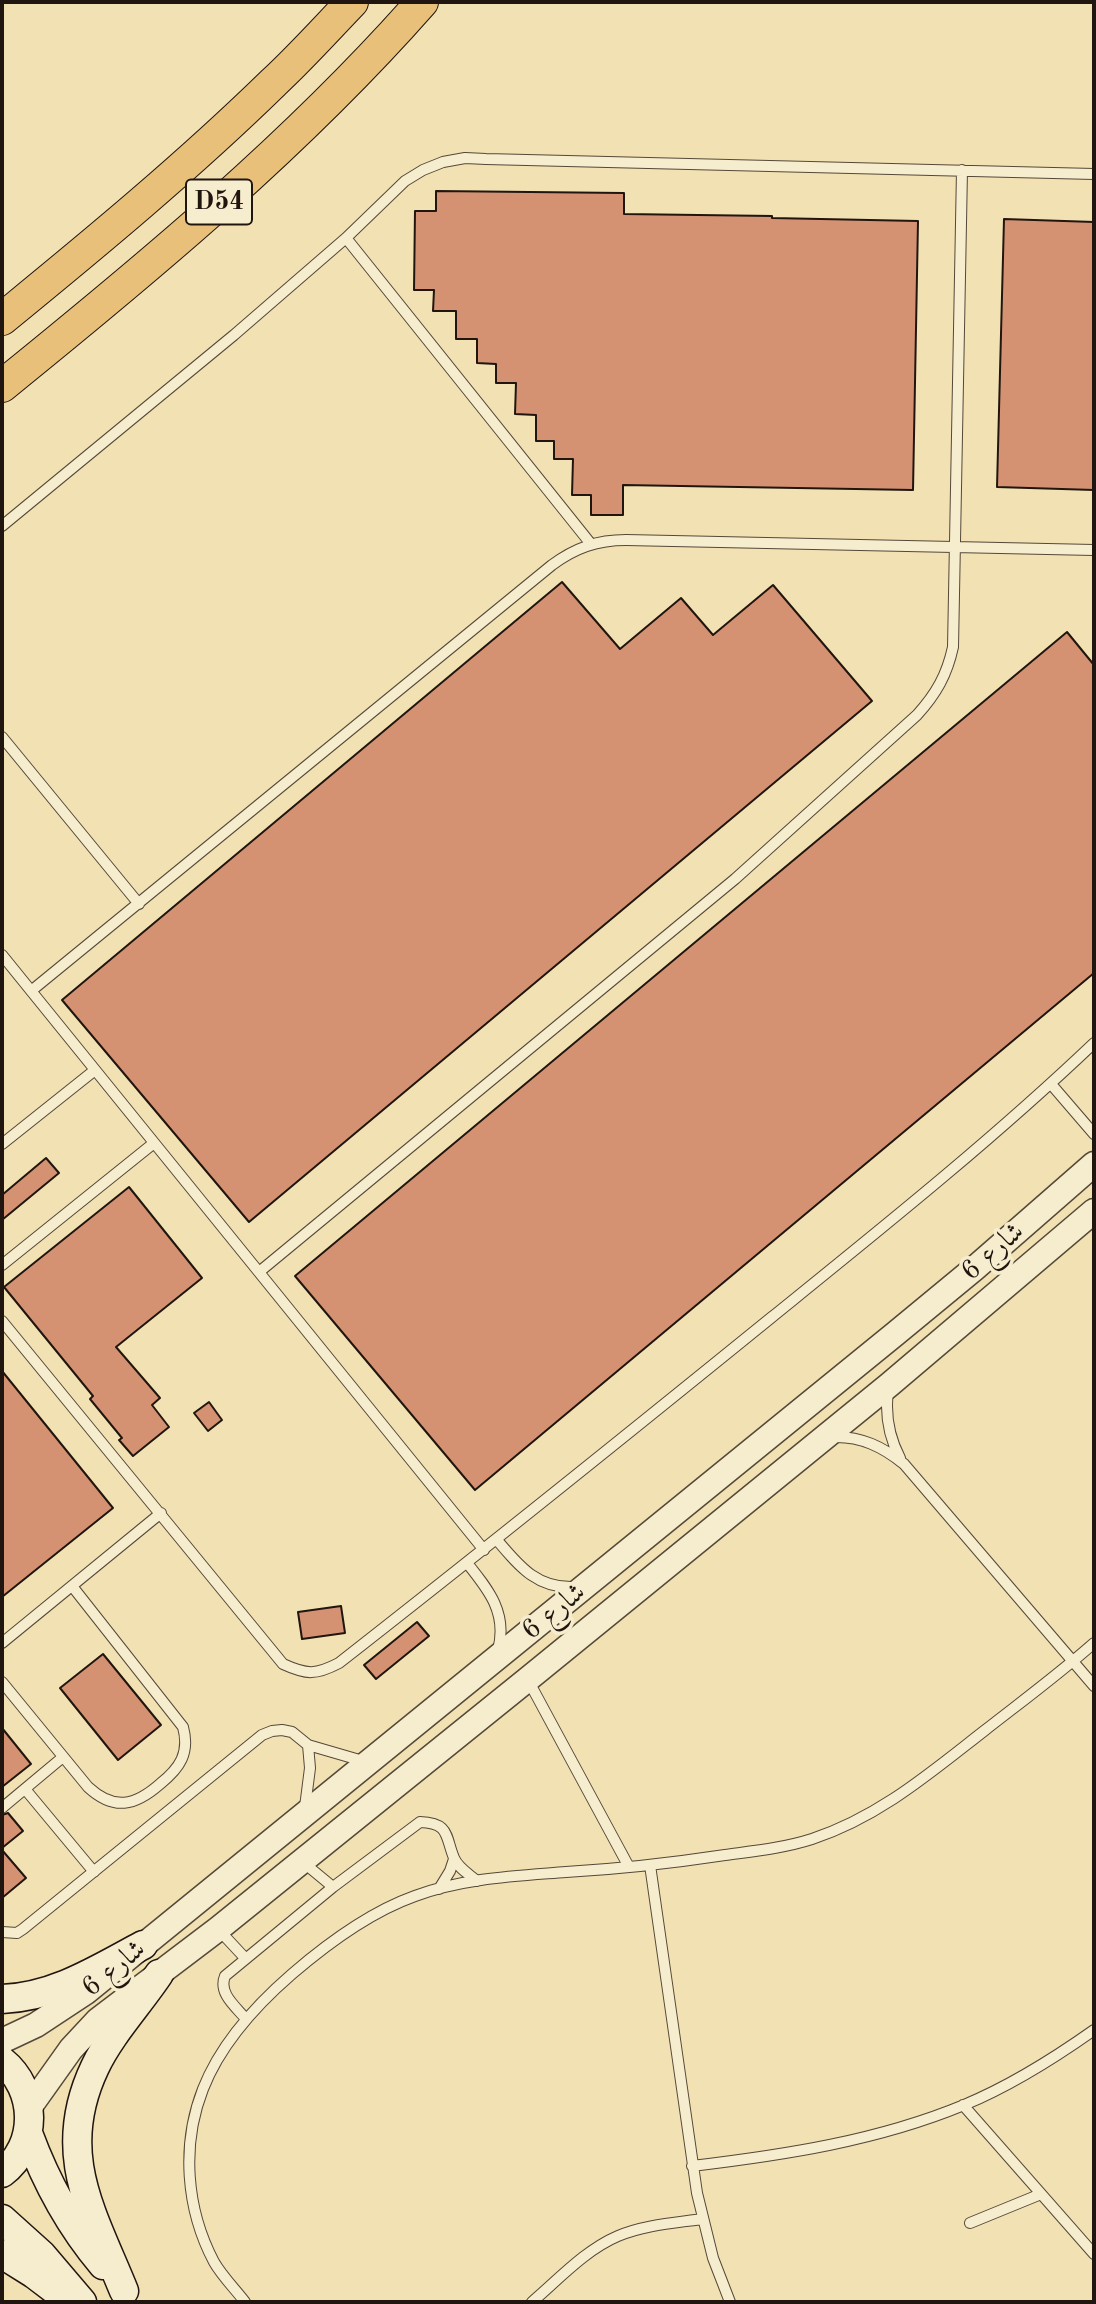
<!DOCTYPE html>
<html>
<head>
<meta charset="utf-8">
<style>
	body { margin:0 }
	#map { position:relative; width:1096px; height:2304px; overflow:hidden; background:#f1e1b3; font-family:"Old Standard TT",serif }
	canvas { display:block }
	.frame { position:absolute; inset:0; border:4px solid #20160f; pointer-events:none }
</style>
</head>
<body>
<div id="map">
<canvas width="1096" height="2304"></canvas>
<div class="frame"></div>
</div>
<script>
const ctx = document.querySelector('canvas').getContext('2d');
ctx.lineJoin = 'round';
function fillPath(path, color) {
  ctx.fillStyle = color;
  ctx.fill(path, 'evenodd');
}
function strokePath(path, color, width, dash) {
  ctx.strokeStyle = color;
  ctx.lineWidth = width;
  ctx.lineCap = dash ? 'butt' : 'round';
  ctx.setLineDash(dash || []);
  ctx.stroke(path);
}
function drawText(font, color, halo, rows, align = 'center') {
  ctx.font = font + ' "Old Standard TT",Amiri,serif';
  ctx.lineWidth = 7;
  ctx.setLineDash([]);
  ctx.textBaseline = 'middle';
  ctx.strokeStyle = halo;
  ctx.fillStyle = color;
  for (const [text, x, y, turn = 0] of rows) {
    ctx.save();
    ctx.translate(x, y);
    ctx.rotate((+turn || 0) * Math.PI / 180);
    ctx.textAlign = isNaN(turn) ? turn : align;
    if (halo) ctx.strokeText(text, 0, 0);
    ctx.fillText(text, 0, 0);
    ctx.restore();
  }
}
const building = new Path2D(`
	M436,191L624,193V214L772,216V218L918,221L913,490L623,485V515H591V495H572L573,459H554V441H536V415L515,414L516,383H496V364L477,363V339H456V311H433L434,290H414L415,211H436Z
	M1004,219L1094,222V490L997,487Z
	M562,582L620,649L681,598L713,635L773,585L872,701L249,1222L62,1000Z
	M1067,632L1094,665V973L475,1490L295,1276Z
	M46,1158L59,1173L2,1220V1195Z
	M129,1187L202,1278L116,1347L160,1398L152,1405L169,1427L133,1456L119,1440L122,1438L90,1399L93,1396L4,1287Z
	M2,1371L113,1508L2,1597Z
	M209,1402L222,1420L208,1431L194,1413Z
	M341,1606L345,1633L302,1639L298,1612Z
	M417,1622L429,1636L376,1679L364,1665Z
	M103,1654L161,1725L118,1760L60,1688Z
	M2,1728L31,1764L2,1787Z
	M8,1813L23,1831L2,1848V1815Z
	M2,1850L26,1878L2,1898Z`);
const service = new Path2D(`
	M346,238L591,544
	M2,526L234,335L346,238L405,181L423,170L443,162L465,158L486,159L1094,174
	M2,737L139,904
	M2,955L484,1550
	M31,991L552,565C575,548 597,540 626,540L1094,550
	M1051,1084L1094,1134
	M2,1144L95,1070
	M2,1265L154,1143
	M259,1272L735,879L917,715C936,694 947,675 953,647L962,170
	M2,1321L283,1664C307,1675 316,1675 339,1663C485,1549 629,1433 772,1317C882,1228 992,1140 1094,1043
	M888,1391C885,1414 889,1437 900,1458
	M833,1437C861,1436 883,1447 904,1464L1094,1686
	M497,1540C519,1566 537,1589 575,1587
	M467,1563C488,1589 508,1613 498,1650
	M2,1643L161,1513
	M528,1680L629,1867
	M2,1682L88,1787C114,1811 135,1806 160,1784C180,1768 190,1753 183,1727L72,1586
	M25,1789L94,1872
	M305,1807L310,1768L308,1745
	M2,1808L63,1757
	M304,1863L333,1887
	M650,1865L697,2193L713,2258L730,2302
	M439,1889L450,1871L454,1859
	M218,1929L245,1958
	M2,1932L17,1933L23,1929L262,1735L272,1731L282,1730L292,1732L308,1745L363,1761
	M246,2019C235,2006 218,1993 225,1976L333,1887L420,1822C450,1823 445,1836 454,1858C458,1868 469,1874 477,1881
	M963,2105L1094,2254
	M692,2166C784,2155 877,2141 964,2105C1010,2086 1053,2059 1094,2030
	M970,2223L1041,2194
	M245,2302C235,2289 222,2276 214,2262C186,2209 181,2145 203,2089C221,2043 255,2006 292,1974C328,1943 370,1912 415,1896C463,1878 516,1876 566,1872C619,1869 672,1863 725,1855C754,1851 784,1848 812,1839C879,1817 930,1773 984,1731C1021,1702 1059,1674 1094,1643
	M532,2302C558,2280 585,2250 618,2236C644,2225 674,2223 702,2219`);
const tertiary = new Path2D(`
	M2,2041L36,2025L86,1992L895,1334L975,1268L1094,1164
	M29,2108L71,2049L98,2020L218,1929L528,1679L889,1385L1094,1211`);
const secondary = new Path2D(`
	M2,1999C55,1997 98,1969 143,1945
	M2,2061C37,2089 39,2145 2,2173
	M28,2133C46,2182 69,2225 103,2265
	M2,2219L42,2255L82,2302
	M2,2254L34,2274L63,2296
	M124,2291C92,2212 54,2153 95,2067C110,2035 139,2004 159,1974`);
const primary = new Path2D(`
	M2,319C95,243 188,166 274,82C301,57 326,29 352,2
	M2,386C149,267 297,144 422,2`);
const shields = [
	[219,202,66]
];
const shieldNames = [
	["D54",219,202]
];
const streetNames = [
	["شارع 6",993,1252,-41],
	["شارع 6",554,1612,-39],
	["شارع 6",114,1969,-39]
];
fillPath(building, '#d59273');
strokePath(building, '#20160f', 2);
strokePath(service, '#544938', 12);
strokePath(tertiary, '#544938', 27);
strokePath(secondary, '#20160f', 31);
strokePath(primary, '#20160f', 34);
strokePath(service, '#f6ecce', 10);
strokePath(tertiary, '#f6ecce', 24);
strokePath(secondary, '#f6ecce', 28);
strokePath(primary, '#e8c07a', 32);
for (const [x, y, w] of shields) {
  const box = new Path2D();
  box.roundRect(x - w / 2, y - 22.5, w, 45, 5);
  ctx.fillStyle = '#f6ecce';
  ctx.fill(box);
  strokePath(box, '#20160f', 2);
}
drawText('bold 26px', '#20160f', null, shieldNames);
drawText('28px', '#20160f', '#f6ecce', streetNames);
</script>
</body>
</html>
